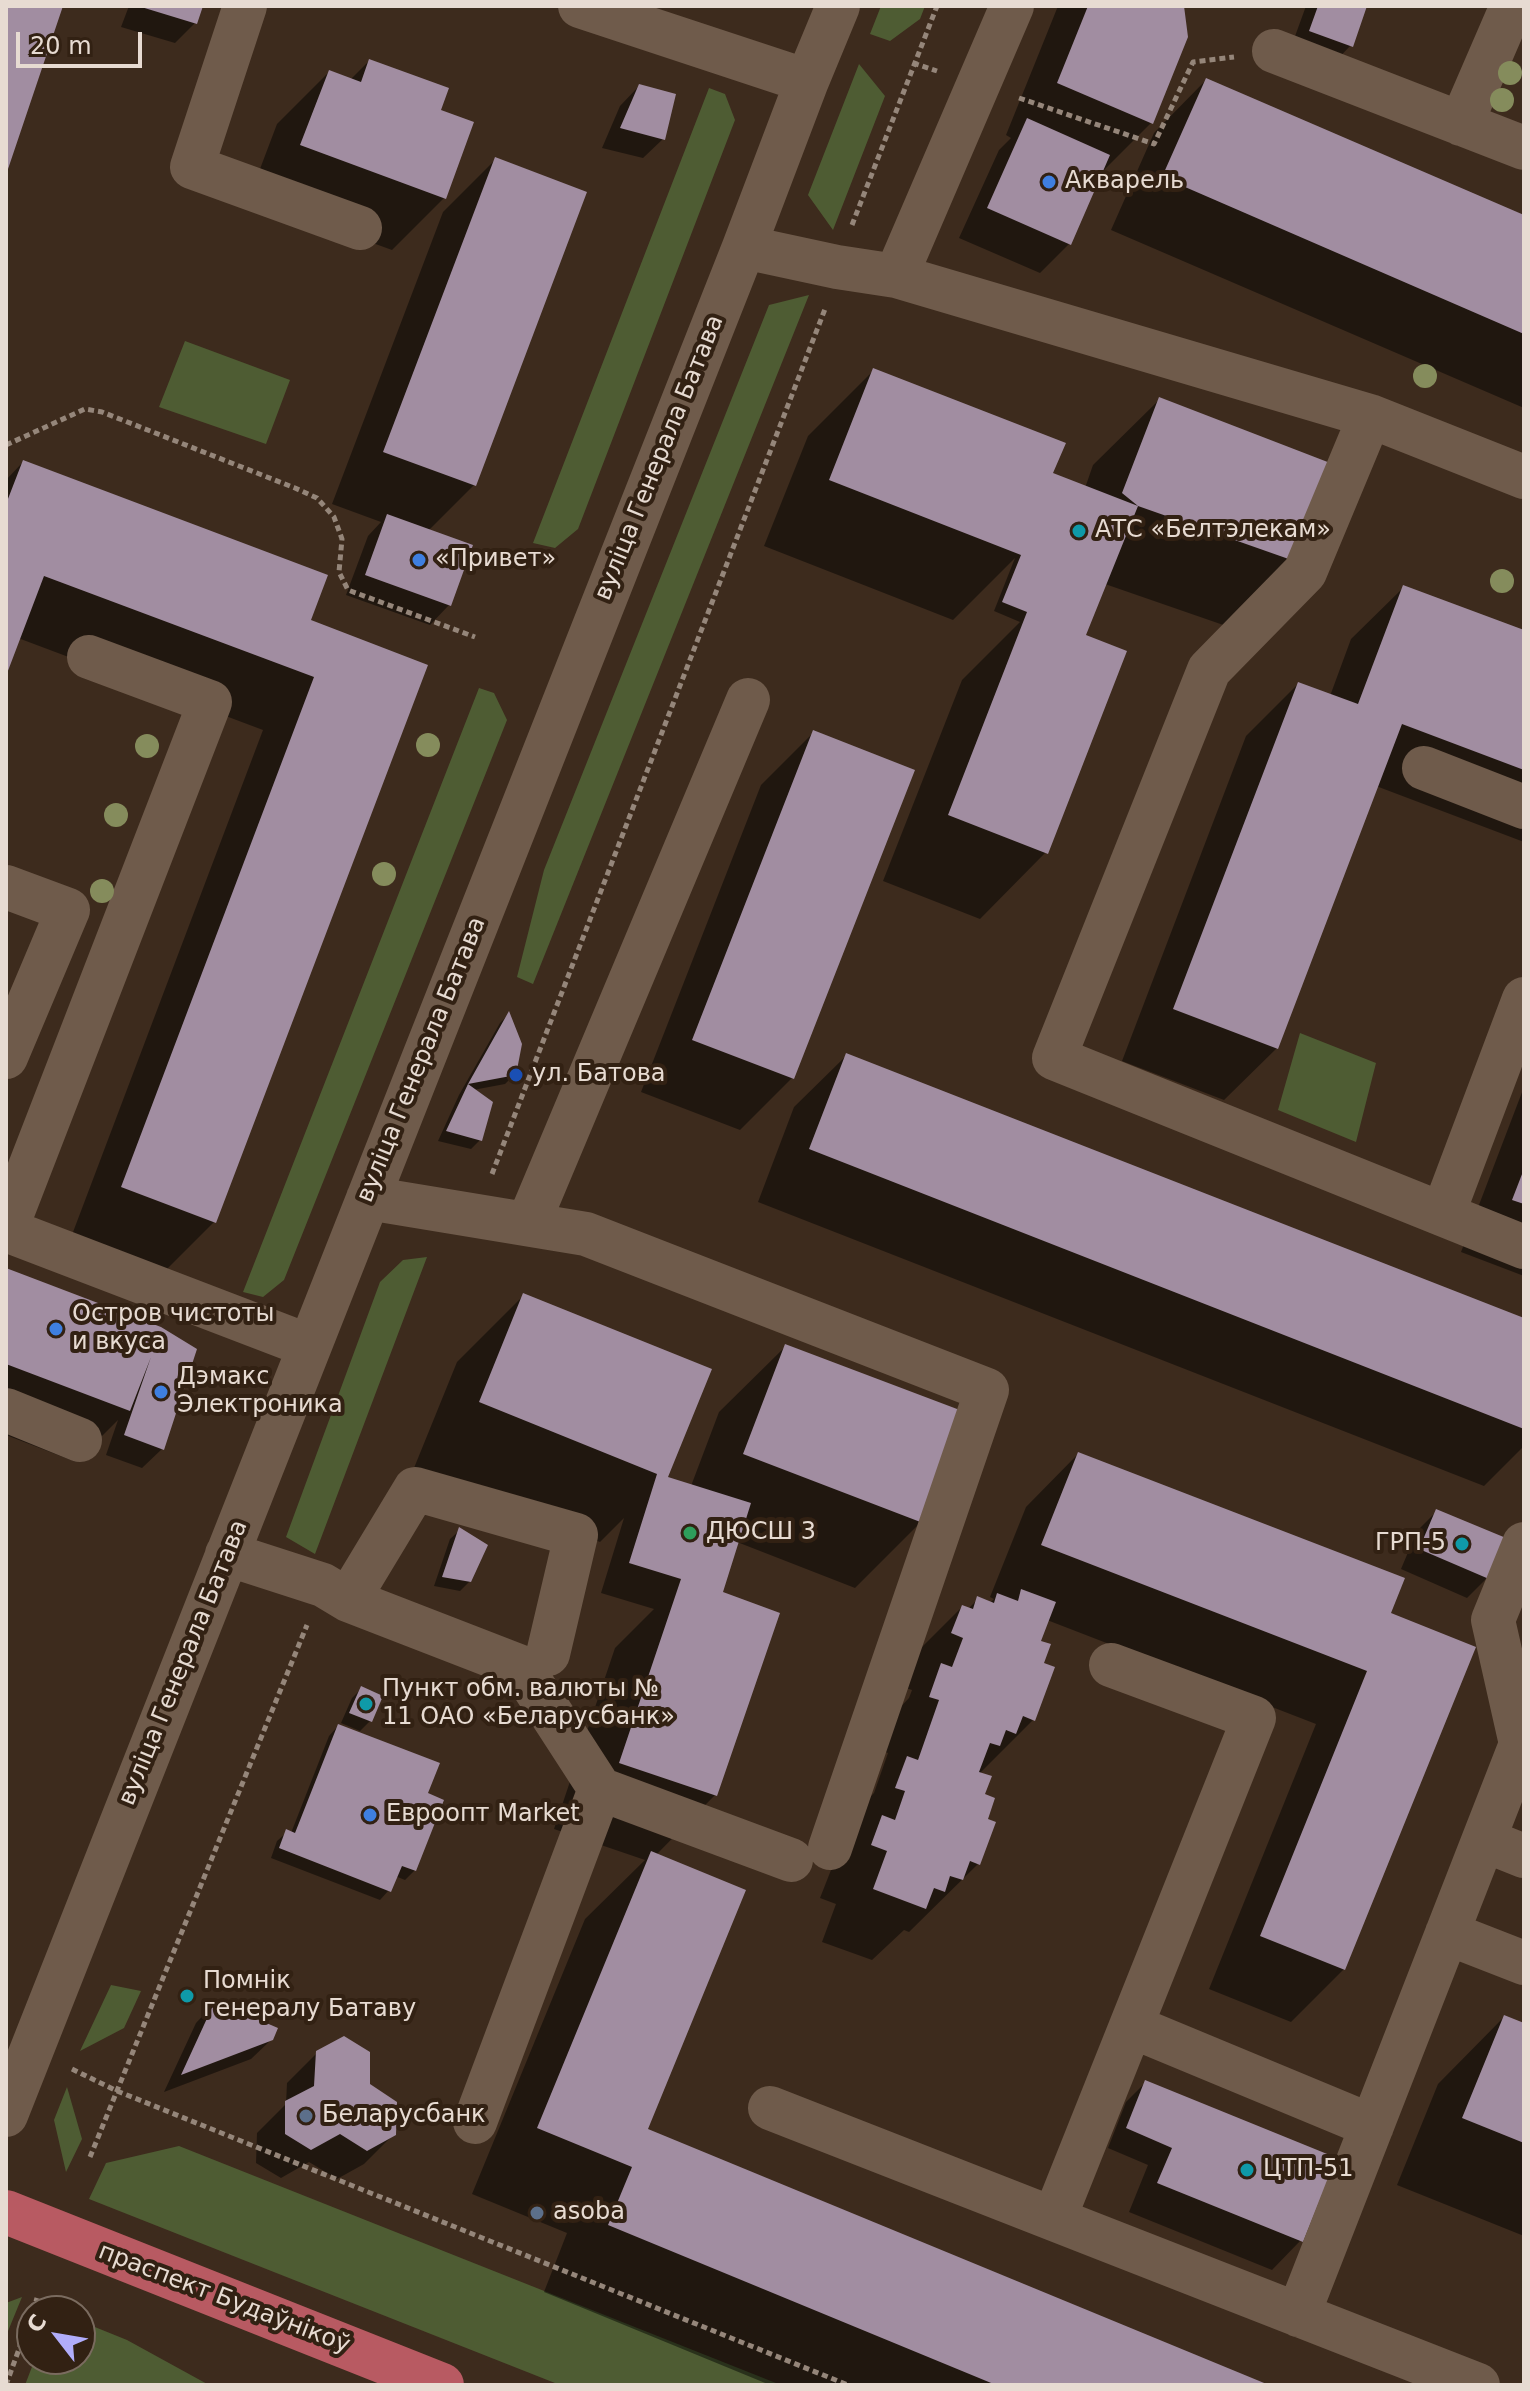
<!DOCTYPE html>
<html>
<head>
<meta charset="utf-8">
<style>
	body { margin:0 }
	#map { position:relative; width:1530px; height:2391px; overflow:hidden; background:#3d2b1d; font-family:"DejaVu Sans",sans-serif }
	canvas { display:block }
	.frame { position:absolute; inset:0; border:8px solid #e7dbd2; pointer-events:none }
	.north { position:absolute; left:16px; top:2295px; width:80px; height:80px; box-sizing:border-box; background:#322113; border:2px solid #7a6b5f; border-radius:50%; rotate:301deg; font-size:22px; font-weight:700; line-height:32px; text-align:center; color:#e7dbd2 }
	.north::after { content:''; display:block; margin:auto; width:28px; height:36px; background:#b1adfa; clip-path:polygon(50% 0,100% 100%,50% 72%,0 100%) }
	.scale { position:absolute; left:16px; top:32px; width:126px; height:36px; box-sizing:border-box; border:4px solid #e7dbd2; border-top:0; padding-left:10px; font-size:24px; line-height:28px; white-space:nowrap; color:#e7dbd2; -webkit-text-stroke:6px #322113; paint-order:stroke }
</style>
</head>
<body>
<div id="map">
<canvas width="1530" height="2391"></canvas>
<div class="frame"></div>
<div class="north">С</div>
<div class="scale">20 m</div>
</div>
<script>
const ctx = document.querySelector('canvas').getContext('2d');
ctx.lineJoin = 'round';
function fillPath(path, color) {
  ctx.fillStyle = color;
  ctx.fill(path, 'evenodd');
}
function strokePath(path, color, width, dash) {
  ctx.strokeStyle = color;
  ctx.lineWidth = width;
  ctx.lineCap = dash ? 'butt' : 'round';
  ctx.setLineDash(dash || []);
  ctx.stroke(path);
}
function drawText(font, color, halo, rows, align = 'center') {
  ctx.font = font + ' "DejaVu Sans",sans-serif';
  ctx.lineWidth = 8;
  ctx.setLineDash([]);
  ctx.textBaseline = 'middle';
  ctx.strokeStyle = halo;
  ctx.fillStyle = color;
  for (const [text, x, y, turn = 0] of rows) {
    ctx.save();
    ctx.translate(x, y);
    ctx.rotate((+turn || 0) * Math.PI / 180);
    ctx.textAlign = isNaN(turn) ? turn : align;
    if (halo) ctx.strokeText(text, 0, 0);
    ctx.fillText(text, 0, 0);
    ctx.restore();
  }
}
const green = new Path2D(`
	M881,6H925L920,19L890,41L870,34Z
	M859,64L885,96L833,230L808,195Z
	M709,88L725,94L735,120L578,529L555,548L533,543Z
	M809,295L533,984L517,977L544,870L769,305Z
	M185,341L290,380L266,444L159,407Z
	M479,688L494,693L507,720L284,1280L263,1297L243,1292Z
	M1300,1033L1376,1063L1356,1142L1278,1110Z
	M427,1257L315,1554L286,1537L380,1282L403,1260Z
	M111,1985L141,1991L124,2028L80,2051Z
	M67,2087L82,2139L66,2172L54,2120Z
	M179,2146L781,2385H560L89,2199L106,2163Z
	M22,2297L6,2336V2303Z
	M80,2321L127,2340L209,2385H25L35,2359H80Z`);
const shadow = new Path2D(`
	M129,6H201L195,23L175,43L121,27Z
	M1058,6H1182L1151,123L1100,174L1069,244L1040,273L959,238L999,150L1011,138L1006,135Z
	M1306,6H1365L1351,45L1332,65L1290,50Z
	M369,61L438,111L444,198L392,250L249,198L277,124L329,72L350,80Z
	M1206,80L1524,217V408L1111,230L1154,133Z
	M639,86L663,139L643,158L602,148L620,106Z
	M495,160L474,485L428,531L449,605L430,625L346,595L368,536L381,522L332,504L443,212Z
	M874,370L1051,475L1085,488L1093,465L1160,399L1298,562L1232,628L1105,584L1085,634L1046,852L980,919L883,881L962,680L1020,622L994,611L1015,558L953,620L764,546L808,436Z
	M23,462L308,621L425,666L214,1222L162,1274L70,1240L263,730L18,638L6,671V480Z
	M1404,587L1524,633V842L1376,786L1277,1048L1224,1100L1122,1061L1246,736L1298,684L1330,696L1351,639Z
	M813,733L792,1078L740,1130L641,1092L761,785Z
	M508,1015L515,1074L505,1084L473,1090L480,1140L471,1149L438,1141L459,1095L500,1023Z
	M847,1055L1524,1320V1446L1484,1486L758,1202L794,1107Z
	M1524,1087V1276L1461,1252Z
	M6,1270L161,1328L162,1449L142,1468L106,1455L118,1420L76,1462L6,1435Z
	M524,1295L665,1478L691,1486L719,1412L786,1346L922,1521L855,1588L737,1542L722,1591L715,1795L656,1855L646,2130L1264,2385H770L544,2292L567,2233L472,2194L585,1919L645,1860L554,1829L615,1648L654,1609L601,1593L624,1518L600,1542L414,1468L457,1362Z
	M1078,1454L1388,1614L1344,1969L1291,2022L1209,1989L1316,1724L1047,1620L1039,1642L1042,1664L1033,1720L979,1774L985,1820L978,1864L909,1932L904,1930L872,1960L822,1942L836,1904L820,1898L831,1870L852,1848L856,1811L874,1793L888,1753L878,1749L890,1718L909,1698L912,1690L900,1686L910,1659L962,1607L968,1609L978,1599L990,1603L994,1599L990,1597L1026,1507Z
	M1437,1511L1487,1578L1467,1598L1401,1569L1417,1531Z
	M460,1530L470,1581L460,1591L434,1586L450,1539Z
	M361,1689L380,1697L370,1721L360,1731L341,1723L352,1698Z
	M338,1726L415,1870L405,1880L395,1876L389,1890L380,1900L271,1858L277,1841L287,1832L291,1833L329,1736Z
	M215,2003L272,2039L251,2059L164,2092L196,2023Z
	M1504,2017L1524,2025V2236L1397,2185L1438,2084Z
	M317,2053L368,2085L394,2134L364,2164L337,2179L309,2162L281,2178L256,2163L257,2133L286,2104L287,2083Z
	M1146,2082L1301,2240L1272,2270L1129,2212L1148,2165L1108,2148L1126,2102Z`);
const building = new Path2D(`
	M6,6H63L7,172H6Z
	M138,6H203L197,24Z
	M1088,6H1184L1188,37L1153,124L1057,83Z
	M1318,6H1367L1353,47L1309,31Z
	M369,59L449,88L441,110L474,122L446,199L300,145L329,70L361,82Z
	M1206,78L1524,215V334L1162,177Z
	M639,84L676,94L665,140L620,128Z
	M1027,118L1110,155L1071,245L987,208Z
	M495,157L587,192L476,486L383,452Z
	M873,368L1066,443L1053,473L1138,506L1122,493L1159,397L1338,466L1300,563L1138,506L1086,635L1127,651L1048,854L948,815L1027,612L1002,602L1021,555L829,480Z
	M23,460L328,575L311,620L428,665L216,1223L121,1187L314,677L44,576L6,676V504Z
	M387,514L473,545L451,606L365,575Z
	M1403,585L1524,630V770L1402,724L1278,1049L1173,1009L1298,682L1358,704Z
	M813,730L915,770L794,1079L692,1040Z
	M509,1011L522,1044L516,1075L468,1084Z
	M846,1053L1524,1318V1429L809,1149Z
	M468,1084L493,1102L482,1141L446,1131Z
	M1524,1169V1204L1512,1200Z
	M6,1268L161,1327L197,1349L164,1450L124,1435L151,1357L130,1411L6,1364Z
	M523,1293L712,1369L668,1477L751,1503L723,1592L780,1613L717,1796L619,1763L681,1579L629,1563L657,1474L479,1402Z
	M785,1344L965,1412L923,1523L743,1454Z
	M1078,1452L1405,1578L1391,1613L1476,1647L1345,1970L1260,1936L1367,1671L1041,1545Z
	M1436,1509L1506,1538L1489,1579L1419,1549Z
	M459,1527L488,1545L471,1582L442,1577Z
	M1021,1589L1056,1602L1041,1641L1051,1644L1044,1663L1055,1667L1035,1721L1023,1716L1016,1734L1006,1730L1000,1746L990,1743L979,1772L992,1776L985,1794L995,1798L988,1819L996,1822L980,1865L970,1861L963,1880L950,1876L945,1892L934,1888L926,1909L873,1889L887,1851L871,1845L882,1815L895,1820L905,1791L895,1788L907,1756L918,1760L939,1700L929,1697L941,1663L952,1667L963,1638L951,1633L962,1605L973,1609L977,1596L994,1603L997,1593L1018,1601Z
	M361,1686L383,1696L372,1722L349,1713Z
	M338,1724L440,1763L428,1793L444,1800L416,1871L402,1866L391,1892L279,1848L286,1829L295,1833Z
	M651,1851L746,1890L648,2129L1269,2385H996L608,2225L632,2167L537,2128Z
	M215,2001L278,2028L273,2040L181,2075Z
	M1504,2015L1524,2023V2143L1462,2118Z
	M344,2036L370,2052V2084L397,2102L396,2135L367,2151L340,2134L311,2150L285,2134V2101L314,2086L316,2051Z
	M1145,2080L1337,2158L1303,2242L1157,2183L1172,2148L1126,2128Z`);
const path = new Path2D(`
	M913,63L937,71
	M1019,98L1154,144L1193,62L1234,57
	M852,225L937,6
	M6,445L85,409L102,412L295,488L317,498L334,517L342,539L339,572L348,590L475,637
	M492,1174L825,309
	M72,2069L117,2091L848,2385
	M90,2157L307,1625
	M33,2311L37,2298
	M6,2385L32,2313`);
const minor = new Path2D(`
	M245,6L192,167L360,228
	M580,6L807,81
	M1274,51L1524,148
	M1461,124L1512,6
	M744,247L837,267L896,276L1370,416
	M896,276L1012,6
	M1524,477L1370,416L1305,572L1209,670L1054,1058L1524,1247
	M1424,768L1524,807
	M6,887L68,910L6,1057
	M368,1198L586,1234L987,1390L830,1848
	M1443,1214L1524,999
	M528,1224L748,700
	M6,1229L210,702L89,657
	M6,1230L309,1346
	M6,1410L80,1440
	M227,1554L323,1585L348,1600L521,1667L600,1789L475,2122
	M348,1600L415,1489L576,1535L548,1654
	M600,1789L791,1860
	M1484,1840L1524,1856
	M1447,1933L1524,1963
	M1131,2026L1372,2126
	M770,2108L1478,2385
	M6,2115L744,247L807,81L838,6
	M1054,2219L1254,1718L1111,1665
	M1298,2315L1521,1744L1493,1620L1524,1544`);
const major = new Path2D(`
	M6,2212L442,2385`);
const trees = [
	[1510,73],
	[1502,100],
	[1425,376],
	[1502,581],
	[428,745],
	[147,746],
	[116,815],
	[384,874],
	[102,891]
];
const markers = [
	[1049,182,8,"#3f7fe0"],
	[1079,531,8,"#0f9aa8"],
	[419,560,8,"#3f7fe0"],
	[516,1075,8,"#1a4fb4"],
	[56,1329,8,"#3f7fe0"],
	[161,1392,8,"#3f7fe0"],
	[690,1533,8,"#2e9e5b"],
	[1462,1544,8,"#0f9aa8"],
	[366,1704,8,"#0f9aa8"],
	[370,1815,8,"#3f7fe0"],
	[187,1996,8,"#0f9aa8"],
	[306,2116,8,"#5c6f8a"],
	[1247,2170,8,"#0f9aa8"],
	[537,2213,8,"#5c6f8a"]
];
const poiNames = [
	["Акварель",1065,182],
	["АТС «Белтэлекам»",1095,531],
	["«Привет»",435,560],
	["ул. Батова",532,1075],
	["Остров чистоты",72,1315],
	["и вкуса",72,1343],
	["Дэмакс",177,1378],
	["Электроника",177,1406],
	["ДЮСШ 3",706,1533],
	["ГРП-5",1446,1544,"right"],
	["Пункт обм. валюты №",382,1690],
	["11 ОАО «Беларусбанк»",382,1718],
	["Евроопт Market",386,1815],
	["Помнік",203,1982],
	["генералу Батаву",203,2010],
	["Беларусбанк",322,2116],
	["ЦТП-51",1263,2170],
	["asoba",553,2213]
];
const streetNames = [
	["вуліца Генерала Батава",660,458,-68],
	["вуліца Генерала Батава",422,1060,-68],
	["вуліца Генерала Батава",184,1663,-68],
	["праспект Будаўнікоў",224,2299,21]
];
fillPath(green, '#4e5c33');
fillPath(shadow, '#0007');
fillPath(building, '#a18da1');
strokePath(path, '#95867a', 5, [6, 4]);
strokePath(minor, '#6f5b4b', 44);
strokePath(major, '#b85a62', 44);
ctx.fillStyle = '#858c5c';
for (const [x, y] of trees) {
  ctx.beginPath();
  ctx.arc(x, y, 12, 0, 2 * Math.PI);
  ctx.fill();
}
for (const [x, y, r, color] of markers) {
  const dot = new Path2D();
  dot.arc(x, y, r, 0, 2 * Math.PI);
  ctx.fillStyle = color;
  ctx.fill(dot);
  strokePath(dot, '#322113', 3);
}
drawText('24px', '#e7dbd2', '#322113', poiNames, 'left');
drawText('24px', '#e7dbd2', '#322113', streetNames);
</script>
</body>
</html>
